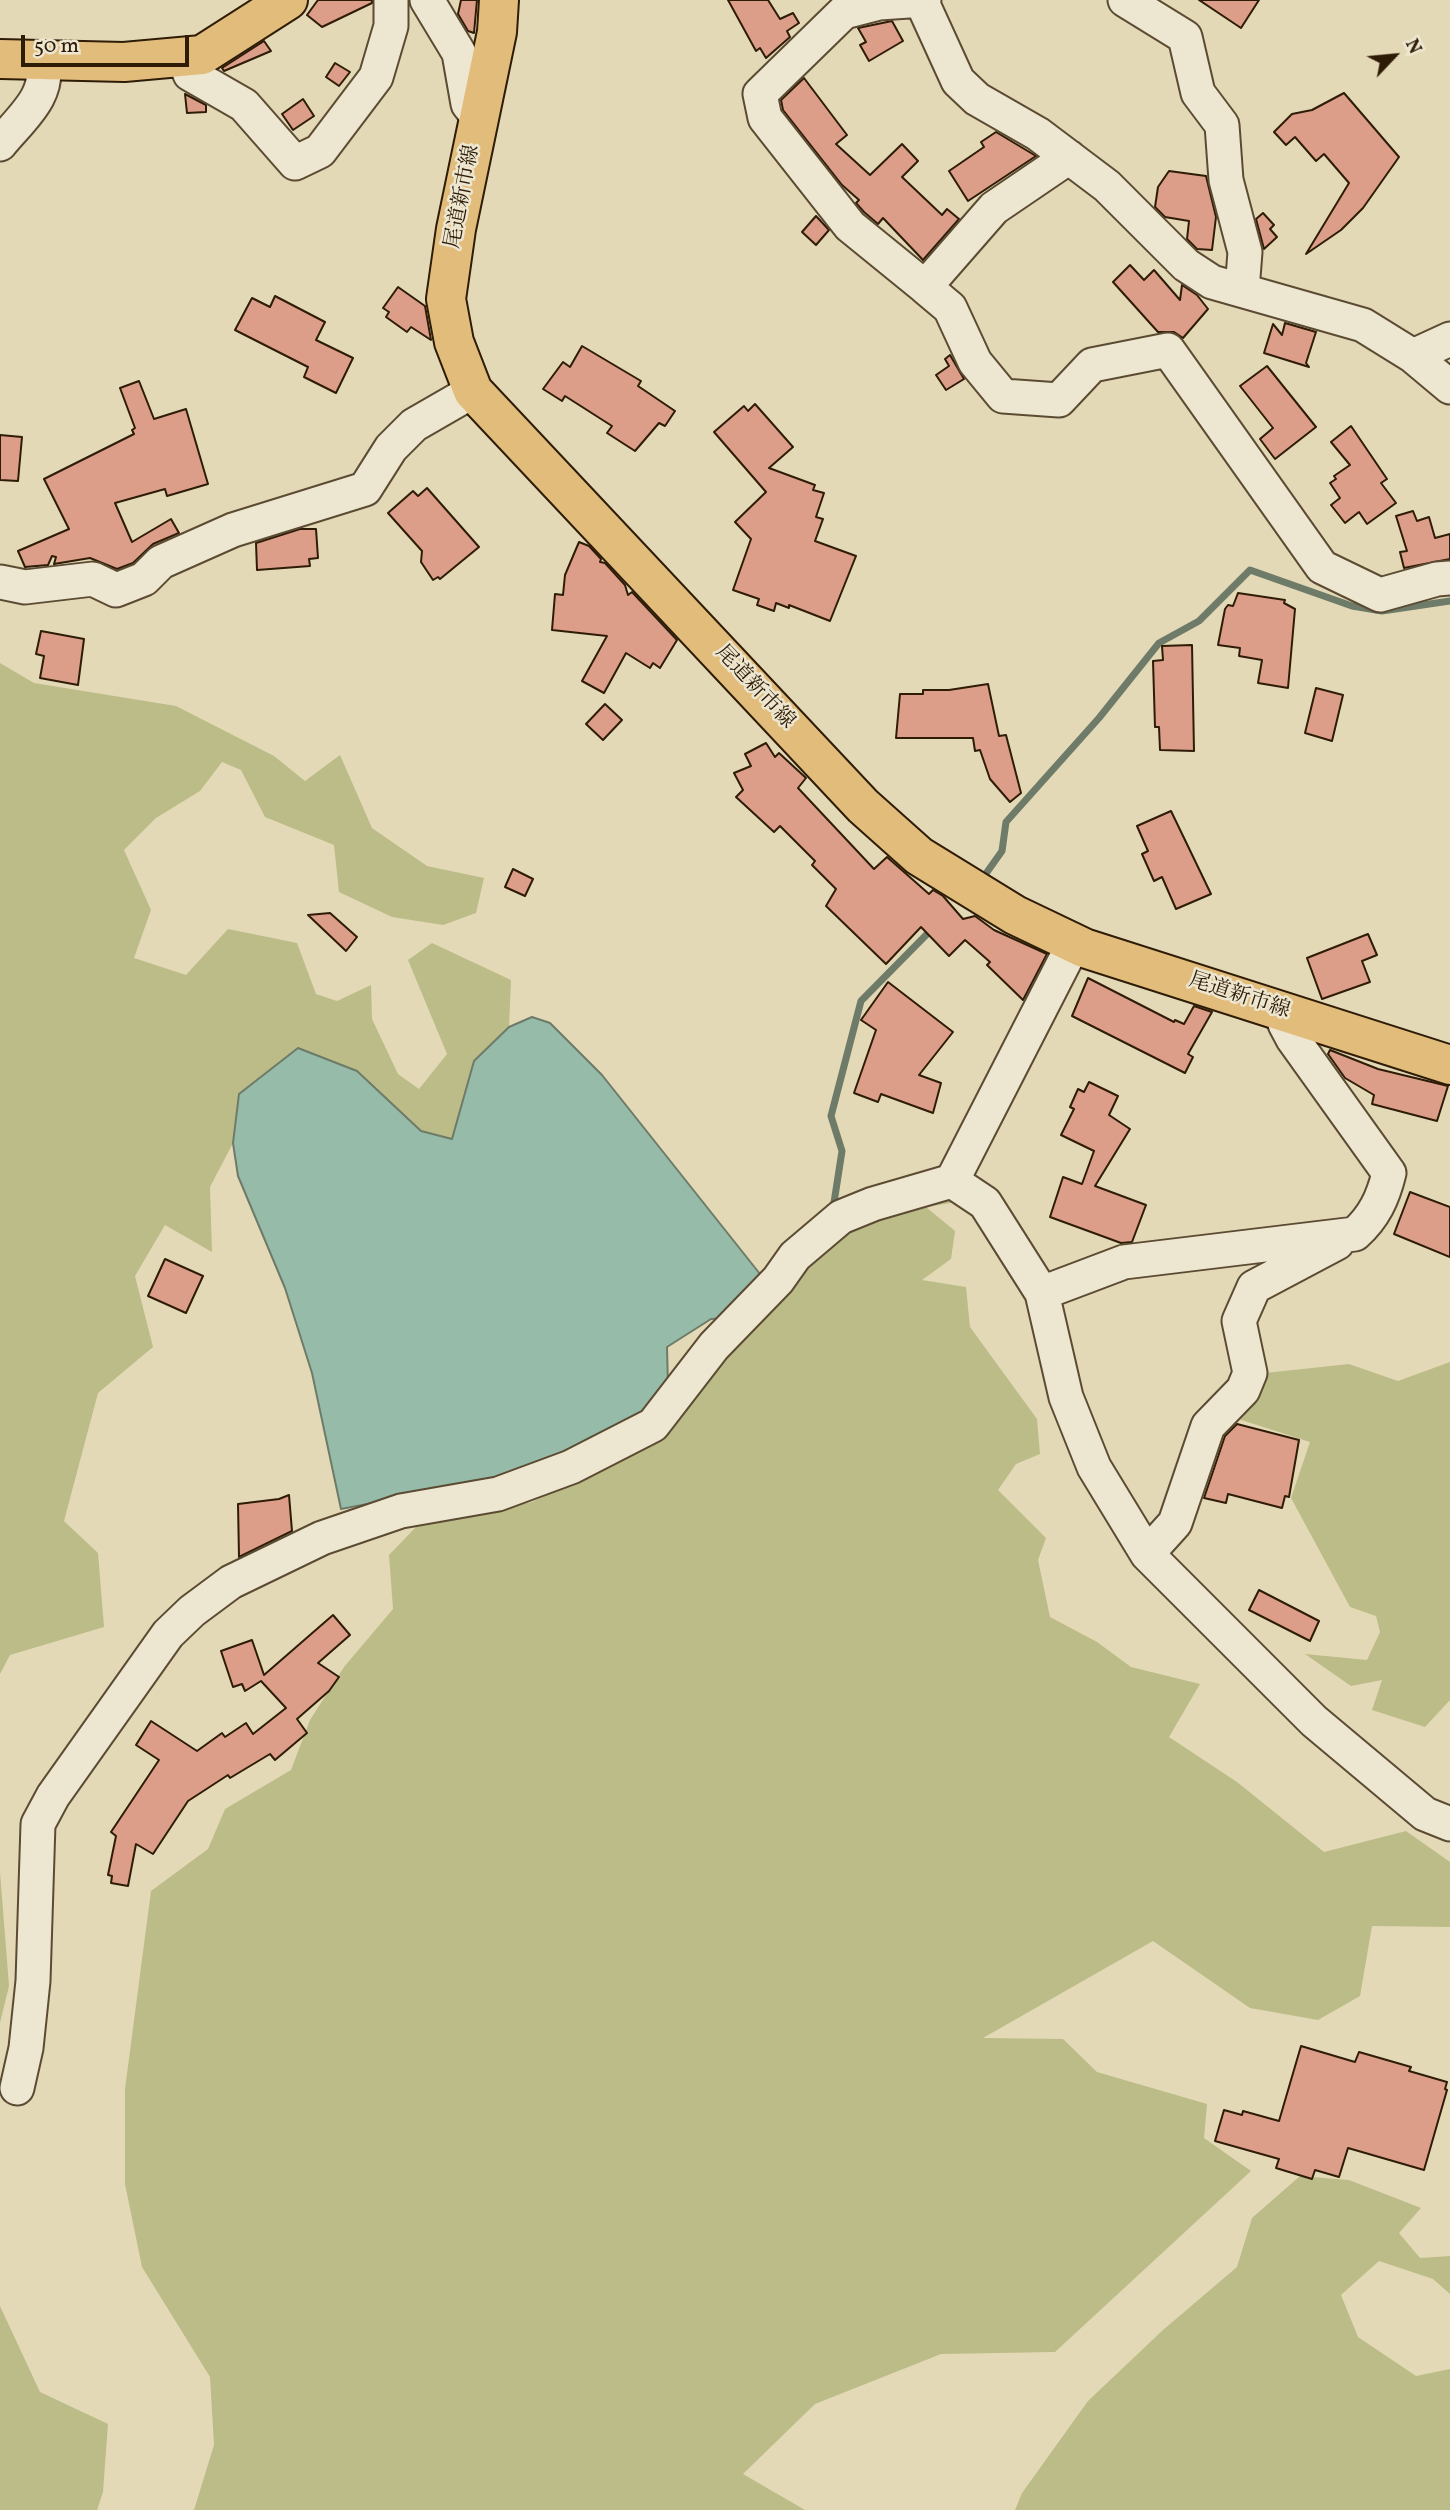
<!DOCTYPE html>
<html>
<head>
<meta charset="utf-8">
<style>
	body { margin:0 }
	#map { position:relative; width:1450px; height:2510px; overflow:hidden; background:#e4d9b6; font-family:Vollkorn,serif }
	canvas { display:block }
	.north { position:absolute; left:1359px; top:21px; width:70px; height:70px; -webkit-text-stroke:5px #ede6d0; paint-order:stroke; rotate:64deg; font-size:19px; font-weight:700; line-height:28px; text-align:center; color:#2e1c07 }
	.north::after { content:''; display:block; margin:auto; width:24px; height:32px; background:#2e1c07; clip-path:polygon(50% 0,100% 100%,50% 72%,0 100%) }
	.scale { position:absolute; left:21px; top:35px; width:168px; height:32px; box-sizing:border-box; border:4px solid #2e1c07; border-top:0; padding-left:9px; font-size:21px; line-height:24px; white-space:nowrap; color:#2e1c07; -webkit-text-stroke:5px #ede6d0; paint-order:stroke }
</style>
</head>
<body>
<div id="map">
<canvas width="1450" height="2510"></canvas>
<div class="north">N</div>
<div class="scale">50 m</div>
</div>
<script>
const ctx = document.querySelector('canvas').getContext('2d');
ctx.lineJoin = 'round';
function fillPath(path, color) {
  ctx.fillStyle = color;
  ctx.fill(path, 'evenodd');
}
function strokePath(path, color, width, dash) {
  ctx.strokeStyle = color;
  ctx.lineWidth = width;
  ctx.lineCap = dash ? 'butt' : 'round';
  ctx.setLineDash(dash || []);
  ctx.stroke(path);
}
function drawText(font, color, halo, rows, align = 'center') {
  ctx.font = font + ' Vollkorn,"Noto Serif JP",serif';
  ctx.lineWidth = 5;
  ctx.setLineDash([]);
  ctx.textBaseline = 'middle';
  ctx.strokeStyle = halo;
  ctx.fillStyle = color;
  for (const [text, x, y, turn = 0] of rows) {
    ctx.save();
    ctx.translate(x, y);
    ctx.rotate((+turn || 0) * Math.PI / 180);
    ctx.textAlign = isNaN(turn) ? turn : align;
    if (halo) ctx.strokeText(text, 0, 0);
    ctx.fillText(text, 0, 0);
    ctx.restore();
  }
}
const green = new Path2D(`
	M0,663L34,683L176,706L274,756L305,781L340,755L372,828L427,866L484,878L476,913L443,925L392,917L339,892L334,845L265,817L241,770L222,762L200,791L156,818L124,850L151,910L134,958L186,975L228,929L297,943L316,994L337,1001L371,985L372,1019L398,1074L419,1089L447,1054L408,960L432,943L511,980L509,1027L474,1061L452,1139L421,1131L357,1071L239,1094L233,1143L210,1187L212,1252L165,1225L135,1276L153,1347L98,1393L64,1521L98,1553L104,1627L10,1655L0,1674Z
	M906,1182L957,1202L926,1207L955,1231L951,1259L922,1280L966,1287L970,1327L1037,1419L1040,1454L1016,1464L998,1490L1046,1538L1038,1560L1050,1617L1097,1642L1131,1667L1200,1684L1169,1737L1237,1782L1324,1852L1406,1831L1450,1862V1927L1372,1926L1360,1996L1318,2020L1250,2008L1153,1941L983,2038L1063,2039L1097,2072L1207,2104L1204,2138L1251,2171L1055,2352L941,2354L815,2404L743,2474L805,2510H194L214,2445L210,2377L142,2267L125,2184V2089L151,1891L208,1849L225,1809L291,1770L310,1720L344,1667L393,1609L389,1555L416,1527L532,1502L631,1453L741,1324Z
	M1450,1362V1700L1425,1727L1372,1710L1382,1680L1351,1686L1305,1654L1367,1660L1380,1632L1376,1616L1350,1607L1291,1498L1310,1442L1229,1416L1265,1373L1349,1364L1398,1381Z
	M0,1872L9,1986L0,2023Z
	M1300,2176L1349,2180L1421,2208L1399,2233L1420,2258L1450,2256V2294L1433,2279L1379,2261L1341,2295L1358,2337L1416,2376L1450,2369V2510H1015L1022,2493L1088,2401L1163,2330L1237,2267L1252,2218Z
	M0,2306L40,2392L108,2424L103,2492L97,2510H0Z`);
const water = new Path2D(`
	M532,1017L550,1023L602,1075L760,1274L741,1317L711,1319L667,1347L668,1386L649,1411L562,1457L489,1481L341,1509L312,1373L285,1288L238,1176L233,1143L239,1094L298,1048L357,1071L421,1131L452,1139L474,1061L509,1027Z`);
const stream = new Path2D(`
	M980,882L1002,851L1006,822L1099,718L1159,643L1199,621L1250,570L1352,606L1382,611L1450,601
	M833,1209L842,1151L831,1116L861,1001L933,928`);
const building = new Path2D(`
	M318,0H372V3L322,27L307,15Z
	M461,0H477L474,33L468,31L458,14Z
	M728,0H768L780,19L793,13L799,23L787,31L790,37L766,58L760,48L756,51Z
	M1199,0H1259L1241,28Z
	M892,21L903,41L869,61L860,45L866,42L858,28Z
	M264,41L271,51L224,71L222,68Z
	M335,63L350,72L339,86L326,77Z
	M804,78L847,135L836,144L870,175L902,144L918,161L902,177L942,215L947,209L959,219L923,260L883,218L878,224L864,212L856,203L859,200L842,185L783,110L781,100Z
	M1344,93L1399,157L1363,208L1341,230L1306,254L1349,183L1324,154L1316,161L1295,137L1286,145L1274,132L1292,114L1312,110Z
	M185,94L206,105V112L187,113Z
	M303,99L314,116L293,130L282,114Z
	M996,132L1036,156L968,201L949,171L984,147L981,142Z
	M1169,171L1206,176L1216,217L1212,250L1197,249L1187,239L1189,221L1165,217L1155,207L1158,187Z
	M1263,213L1274,225L1270,229L1277,237L1264,249L1256,219Z
	M816,216L829,230L816,245L802,232Z
	M1130,265L1144,280L1154,270L1180,300L1182,285L1197,295L1208,309L1183,338L1174,332H1158L1113,282Z
	M398,287L425,306L431,340L411,327L407,332L386,317L389,312L383,308Z
	M275,296L325,322L316,340L353,358L336,393L304,377L308,367L235,330L252,298L270,307Z
	M1285,323L1316,332L1306,363L1309,367L1264,353L1273,324L1282,335Z
	M582,346L641,381L638,386L675,411L665,426L659,423L635,451L607,433L612,426L565,396L562,401L543,389L563,362L570,367Z
	M950,355L964,379L946,390L936,375L949,366L945,359Z
	M1267,366L1316,427L1275,459L1260,439L1273,428L1240,386Z
	M139,381L154,419L186,409L208,484L167,496L165,489L115,503L132,542L171,519L179,533L153,544L133,563L117,569L90,558L54,564L56,557L52,556L48,565L25,567L18,551L69,529L44,479L134,434L132,430L135,428L120,388Z
	M755,404L793,447L769,468L815,485L813,490L824,493L816,517L823,519L815,541L856,556L830,621L789,605V608L776,603L774,611L757,605L759,599L733,590L751,539L735,522L766,492L714,432L744,406L748,411Z
	M1351,426L1387,479L1381,483L1396,503L1367,524L1359,512L1345,523L1331,505L1340,498L1330,483L1336,479L1334,476L1350,465L1331,442Z
	M0,435L22,437L18,481L0,480Z
	M427,488L479,547L440,579L438,577L433,580L421,562L422,551L388,513L413,491L418,496Z
	M1413,511L1417,521L1429,517L1435,538L1450,534V559L1404,568L1400,552L1407,551L1396,516Z
	M300,529H316L318,558L309,559L310,566L257,570L256,543Z
	M579,542L589,546L601,559L600,562L605,563L625,585L628,595L632,592L677,640L660,668L653,663L650,668L626,653L604,693L582,681L607,636L552,630L555,594L563,595L565,575Z
	M1238,593L1285,600L1284,603L1295,609L1288,688L1258,683L1262,660L1239,656L1240,648L1218,645L1225,609L1228,605L1233,606Z
	M41,631L84,639L78,685L40,678L44,656L36,654Z
	M1192,645L1194,751L1160,750L1159,727H1155L1153,661L1163,660L1162,646Z
	M988,684L999,736L1006,735L1021,793L1010,802L990,779L980,750L975,751L973,738H896L900,694H923V690H949Z
	M1316,688L1343,695L1332,741L1305,733Z
	M605,704L622,720L603,740L586,724Z
	M766,743L775,757L779,753L806,778L798,788L874,869L887,857L929,894L933,890L943,896L963,919L975,916L994,930L1047,954L1023,1000L987,965L990,962L965,940L949,956L921,927L886,964L826,906L836,889L812,865L815,861L780,826L774,832L736,797L743,790L734,773L751,766L745,754Z
	M1171,811L1211,894L1176,909L1162,877L1154,881L1142,854L1148,851L1137,826Z
	M513,869L533,879L525,896L505,887Z
	M330,913L357,937L346,951L308,915Z
	M1368,934L1377,955L1362,961L1370,982L1322,999L1307,958Z
	M1088,978L1174,1022L1175,1020L1184,1024L1194,1006L1212,1012L1188,1054L1193,1057L1185,1073L1072,1016Z
	M888,982L953,1032L919,1075L941,1083L933,1113L881,1094L878,1102L854,1093L876,1030L861,1020Z
	M1330,1050L1378,1069L1448,1086L1437,1121L1372,1104L1374,1095L1345,1078L1328,1054Z
	M1089,1082L1118,1096L1109,1115L1130,1129L1095,1186L1146,1205L1132,1242L1121,1243L1050,1217L1063,1177L1082,1184L1094,1151L1061,1135L1074,1109L1070,1107L1078,1089L1084,1092Z
	M1410,1192L1450,1207V1257L1394,1234Z
	M165,1259L203,1276L186,1313L148,1296Z
	M1237,1424L1299,1440L1289,1497L1285,1496L1282,1508L1228,1494L1226,1503L1204,1498L1225,1436Z
	M289,1495L292,1531L239,1557L238,1504L279,1499Z
	M1259,1590L1319,1621L1310,1641L1249,1610Z
	M333,1615L350,1635L318,1663L339,1677L329,1691L297,1719L307,1733L275,1760L270,1754L230,1778L228,1775L188,1801L153,1854L136,1844L128,1886L111,1883L112,1876L108,1875L116,1836L111,1832L159,1760L136,1745L151,1721L197,1751L222,1733L225,1737L246,1723L253,1734L286,1708L261,1681L245,1691L242,1684L233,1687L221,1651L252,1640L264,1675Z
	M1301,2046L1355,2062L1359,2052L1411,2067L1409,2071L1447,2082L1445,2089L1447,2090L1424,2170L1348,2148L1339,2177L1315,2170L1312,2179L1276,2168L1279,2159L1215,2141L1224,2110L1242,2115L1243,2111L1279,2121Z`);
const minor = new Path2D(`
	M427,0L459,53L468,104L479,118
	M921,0L958,81L977,99L1038,134L1107,186L1186,265L1212,282L1363,325L1413,356L1450,387
	M924,0L879,3L844,12L760,94L765,118L850,226L925,287L994,208L1069,157
	M1125,0L1185,37L1198,93L1222,125L1226,180L1245,252L1242,290
	M183,57L190,74L244,105L295,163L320,151L376,77L391,26V0
	M0,144C22,117 52,95 42,58
	M925,287L950,308L975,362L1003,396L1059,400L1092,365L1168,350L1322,567L1380,595L1437,579L1450,578
	M1413,356L1450,339
	M0,582L25,587L93,579L116,590L144,579L161,562L233,530L365,489L391,448L414,425L473,391
	M952,1181L985,1203L1042,1293L1066,1397L1094,1467L1147,1554L1314,1721L1425,1814L1450,1824
	M1042,1293L1124,1262L1355,1234C1374,1217 1383,1198 1389,1173L1293,1039L1285,1024L1287,1012
	M1147,1554L1175,1523L1208,1426L1243,1390L1250,1373L1239,1321L1254,1287L1337,1243
	M17,2088L26,2048L33,1981L38,1824L53,1796L168,1634L192,1611L231,1582L322,1538L401,1511L498,1494L571,1467L653,1425L714,1346L778,1280L795,1256L841,1217L873,1204L952,1181L1074,943`);
const major = new Path2D(`
	M499,0L497,32L456,229L446,299L454,342L473,391L863,806L919,856L1015,915L1084,948L1450,1065
	M0,59L124,62L202,55L288,0`);
const streetNames = [
	["尾道新市線",464,197,-79],
	["尾道新市線",754,688,47],
	["尾道新市線",1239,997,18]
];
fillPath(green, '#bcbc88');
fillPath(water, '#97bba9');
strokePath(water, '#6d7b68', 2);
strokePath(stream, '#6d7b68', 7);
fillPath(building, '#dc9e88');
strokePath(building, '#2e1c07', 2);
strokePath(minor, '#5c4b33', 37);
strokePath(major, '#2e1c07', 42);
strokePath(minor, '#ede6d0', 33);
strokePath(major, '#e2bc7b', 38);
drawText('21px', '#2e1c07', '#ede6d0', streetNames);
</script>
</body>
</html>
